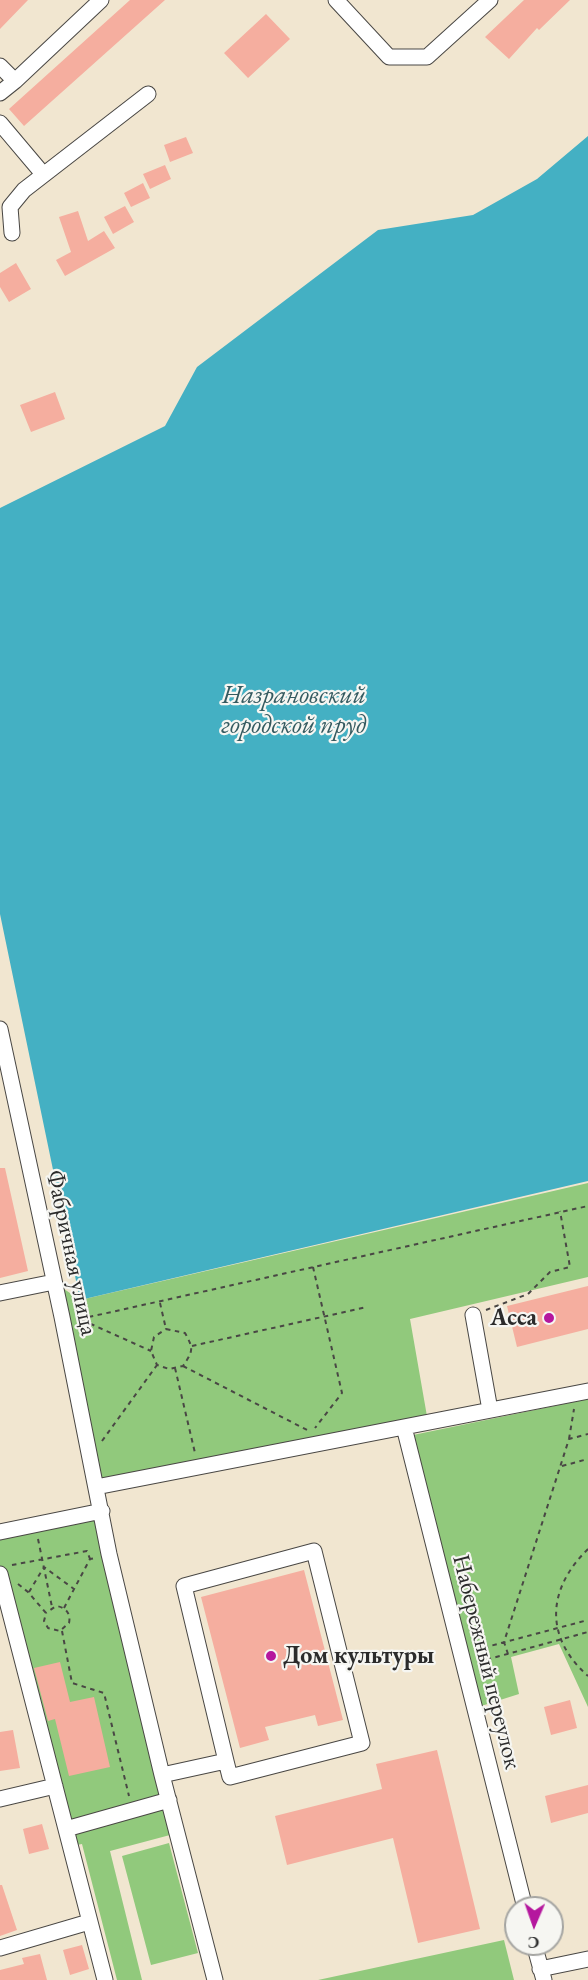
<!DOCTYPE html>
<html>
<head>
<meta charset="utf-8">
<style>
	body { margin:0 }
	#map { position:relative; width:588px; height:1980px; overflow:hidden; background:#f1e6d0; font-family:"EB Garamond",serif }
	canvas { display:block }
	.north { position:absolute; left:504px; top:1896px; width:60px; height:60px; box-sizing:border-box; background:#f6f6f2; border:2px solid #a5a5a2; border-radius:50%; rotate:182deg; font-size:16px; font-weight:700; line-height:24px; text-align:center; color:#2b2b2b }
	.north::after { content:''; display:block; margin:auto; width:21px; height:27px; background:#b5179e; clip-path:polygon(50% 0,100% 100%,50% 72%,0 100%) }
</style>
</head>
<body>
<div id="map">
<canvas width="588" height="1980"></canvas>
<div class="north">С</div>
</div>
<script>
const ctx = document.querySelector('canvas').getContext('2d');
ctx.lineJoin = 'round';
function fillPath(path, color) {
  ctx.fillStyle = color;
  ctx.fill(path, 'evenodd');
}
function strokePath(path, color, width, dash) {
  ctx.strokeStyle = color;
  ctx.lineWidth = width;
  ctx.lineCap = dash ? 'butt' : 'round';
  ctx.setLineDash(dash || []);
  ctx.stroke(path);
}
function drawText(font, color, halo, rows, align = 'center') {
  ctx.font = font + ' "EB Garamond",serif';
  ctx.lineWidth = 4.5;
  ctx.setLineDash([]);
  ctx.textBaseline = 'middle';
  ctx.strokeStyle = halo;
  ctx.fillStyle = color;
  for (const [text, x, y, turn = 0] of rows) {
    ctx.save();
    ctx.translate(x, y);
    ctx.rotate((+turn || 0) * Math.PI / 180);
    ctx.textAlign = isNaN(turn) ? turn : align;
    if (halo) ctx.strokeText(text, 0, 0);
    ctx.fillText(text, 0, 0);
    ctx.restore();
  }
}
const green = new Path2D(`
	M588,1183V1277L410,1319L428,1422L96,1487L54,1282L80,1300Z
	M588,1399V1707L559,1644L511,1657L519,1694L478,1707L413,1435Z
	M102,1511L170,1835L110,1851L142,1980H117L82,1844L71,1846L0,1574V1532Z
	M169,1843L198,1953L151,1965L122,1856Z
	M504,1940L514,1980H318Z`);
const water = new Path2D(`
	M588,136V1181L80,1300L0,914V508L165,426L197,367L378,230L473,215L537,179Z`);
const building = new Path2D(`
	M0,0H28L0,29Z
	M130,0H165L24,126L9,109Z
	M524,0H570L539,30L537,28L509,59L485,37Z
	M266,14L290,39L248,78L224,53Z
	M186,137L193,153L170,162L164,145Z
	M165,165L171,179L150,189L143,174Z
	M143,183L150,198L131,207L124,193Z
	M125,206L134,222L113,234L104,217Z
	M78,211L88,241L104,231L115,248L65,276L56,260L71,252L59,217Z
	M16,263L31,289L9,302L0,287V273Z
	M55,392L65,419L31,432L20,405Z
	M0,1168H5L28,1271L0,1278Z
	M588,1286V1329L517,1347L507,1306Z
	M304,1570L343,1720L318,1726L315,1715L265,1727L269,1740L240,1748L201,1597Z
	M60,1662L70,1702L94,1697L110,1767L69,1776L55,1719L48,1721L34,1668Z
	M570,1700L577,1728L551,1735L544,1707Z
	M13,1730L20,1768L0,1771V1732Z
	M437,1750L480,1929L418,1943L393,1838L287,1865L275,1816L382,1789L376,1764Z
	M588,1785V1813L551,1823L545,1796Z
	M42,1824L49,1849L29,1854L23,1829Z
	M0,1885H2L17,1930L0,1936Z
	M82,1945L89,1969L70,1975L63,1950Z
	M40,1954L47,1980H0V1970L24,1964L22,1958Z`);
const path = new Path2D(`
	M313,1267L342,1393L315,1428
	M160,1303L166,1329
	M486,1310L528,1294L550,1272L570,1267L560,1211
	M80,1319L588,1206
	M82,1320L151,1351
	M166,1329L185,1333C194,1349 193,1351 183,1366L169,1369L157,1365L151,1351L154,1337Z
	M192,1346L367,1307
	M183,1366L309,1431
	M175,1368L195,1453
	M569,1439L574,1409
	M102,1441L157,1365
	M562,1466L588,1459
	M38,1539L52,1607
	M588,1549C547,1589 544,1637 588,1676
	M12,1565L87,1551L90,1559
	M18,1584L28,1592L46,1613L44,1621L48,1628L60,1631L69,1623C71,1614 66,1607 56,1606L46,1613
	M29,1592L44,1567L74,1589
	M64,1608L90,1559L95,1558
	M62,1631L72,1683L104,1693L129,1796
	M475,1650L588,1620
	M508,1654L504,1642L569,1439L588,1434
	M478,1662L588,1632`);
const minor = new Path2D(`
	M336,0L389,57H427L490,0
	M0,66L15,81
	M0,93L15,81L101,0
	M0,123L43,174
	M12,233L10,207L24,190L148,94
	M0,1029L62,1317L109,1554L162,1775L215,1980
	M0,1293L54,1282
	M473,1315L490,1410
	M404,1427L525,1908
	M96,1487L588,1391
	M0,1532L102,1511
	M0,1574L105,1980
	M162,1775L226,1761L184,1586L314,1551L362,1743L230,1777L226,1761
	M0,1799L55,1786
	M66,1829L169,1800
	M534,1944L544,1980
	M0,1948L89,1922
	M540,1969L588,1959`);
const markers = [
	[549,1318,6,"#b5179e"],
	[271,1656,6,"#b5179e"]
];
const streetNames = [
	["Фабричная улица",71,1253,78],
	["Набережный переулок",486,1662,76]
];
const poiNames = [
	["Асса",537,1318],
	["Дом культуры",283,1656,"left"]
];
const waterNames = [
	["Назрановский",294,696],
	["городской пруд",294,726]
];
fillPath(green, '#91c97c');
fillPath(water, '#44b0c3');
fillPath(building, '#f5ae9f');
strokePath(minor, '#494744', 17);
strokePath(path, '#494744', 2, [4.5, 4.5]);
strokePath(minor, '#fff', 15);
for (const [x, y, r, color] of markers) {
  const dot = new Path2D();
  dot.arc(x, y, r, 0, 2 * Math.PI);
  ctx.fillStyle = color;
  ctx.fill(dot);
  strokePath(dot, '#f6f6f2', 2);
}
drawText('24px', '#2b2b2b', '#f6f6f2', streetNames);
drawText('bold 24px', '#2b2b2b', '#f6f6f2', poiNames, 'right');
drawText('italic 26px', '#345a60', '#f6f6f2', waterNames);
</script>
</body>
</html>
